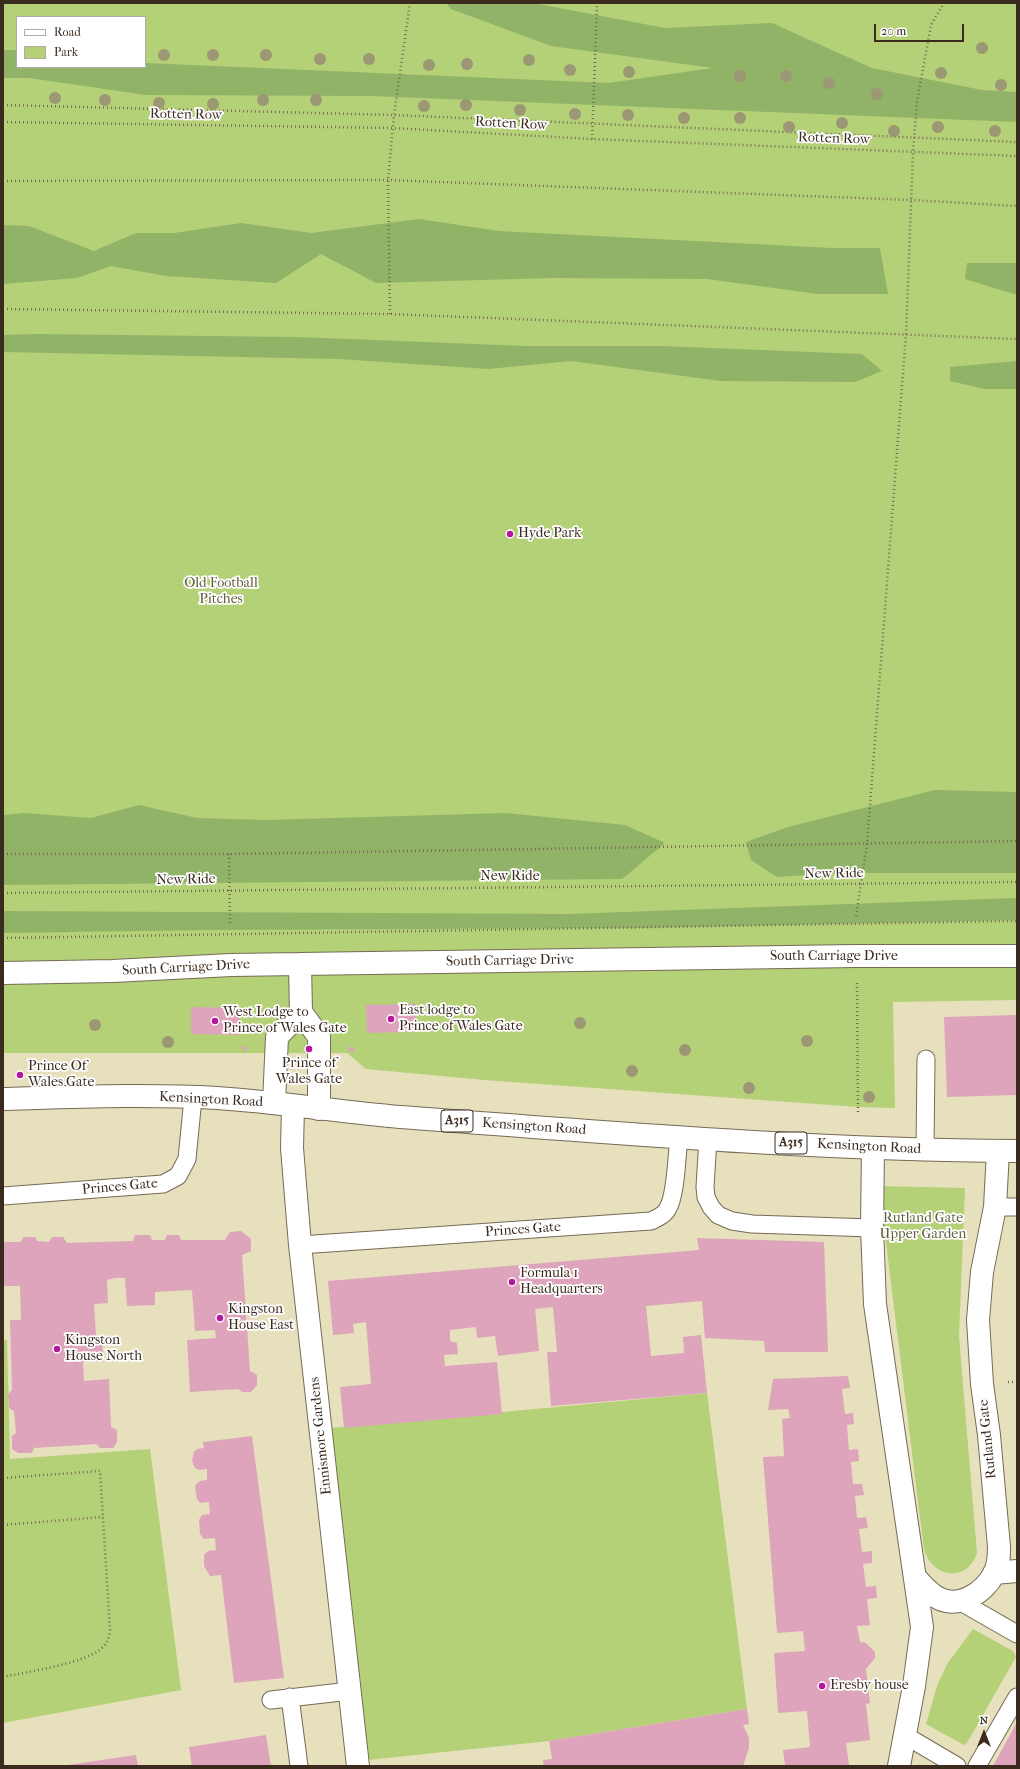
<!DOCTYPE html>
<html>
<head>
<meta charset="utf-8">
<style>
	body { margin:0 }
	#map { position:relative; width:1020px; height:1769px; overflow:hidden; background:#e6e0bd; font-family:"IM FELL French Canon",serif }
	canvas { display:block }
	.frame { position:absolute; inset:0; border:4px solid #3b2a1e; pointer-events:none }
	.legend { position:absolute; left:16px; top:16px; width:130px; height:52px; box-sizing:border-box; background:#fff; border:1px solid #b1aaa5; margin:0; padding:5px 7px; list-style:none; font-size:12px; color:#3b2a1e }
	.legend li { display:flex; align-items:center; gap:8px; height:20px }
	.legend b { width:20px; border:1px solid #b1aaa5 }
	.north { position:absolute; left:964px; top:1713px; width:40px; height:40px; -webkit-text-stroke:3px #fff; paint-order:stroke; rotate:0deg; font-size:11px; font-weight:700; line-height:16px; text-align:center; color:#3b2a1e }
	.north::after { content:''; display:block; margin:auto; width:14px; height:18px; background:#3b2a1e; clip-path:polygon(50% 0,100% 100%,50% 72%,0 100%) }
	.scale { position:absolute; left:874px; top:24px; width:90px; height:18px; box-sizing:border-box; border:2px solid #3b2a1e; border-top:0; padding-left:5px; font-size:12px; line-height:14px; white-space:nowrap; color:#3b2a1e; -webkit-text-stroke:3px #fff; paint-order:stroke }
</style>
</head>
<body>
<div id="map">
<canvas width="1020" height="1769"></canvas>
<div class="frame"></div>
<ul class="legend">
<li><b style="height:5px;background:#fff"></b>Road</li>
<li><b style="height:11px;background:#b5d177"></b>Park</li>
</ul>
<div class="north">N</div>
<div class="scale">20 m</div>
</div>
<script>
const ctx = document.querySelector('canvas').getContext('2d');
ctx.lineJoin = 'round';
function fillPath(path, color) {
  ctx.fillStyle = color;
  ctx.fill(path, 'evenodd');
}
function strokePath(path, color, width, dash) {
  ctx.strokeStyle = color;
  ctx.lineWidth = width;
  ctx.lineCap = dash ? 'butt' : 'round';
  ctx.setLineDash(dash || []);
  ctx.stroke(path);
}
function drawText(font, color, halo, rows, align = 'center') {
  ctx.font = font + ' "IM FELL French Canon",serif';
  ctx.lineWidth = 3.5;
  ctx.setLineDash([]);
  ctx.textBaseline = 'middle';
  ctx.strokeStyle = halo;
  ctx.fillStyle = color;
  for (const [text, x, y, turn = 0] of rows) {
    ctx.save();
    ctx.translate(x, y);
    ctx.rotate((+turn || 0) * Math.PI / 180);
    ctx.textAlign = isNaN(turn) ? turn : align;
    if (halo) ctx.strokeText(text, 0, 0);
    ctx.fillText(text, 0, 0);
    ctx.restore();
  }
}
const green = new Path2D(`
	M3,3H1017V1000L893,1002L895,1108L858,1107L484,1080L366,1069L347,1053H3ZM17,17H145V67H17Z
	M879,1186L965,1188L959,1336L977,1553C967,1583 933,1578 924,1550Z
	M7,1340L10,1459L150,1449L181,1690L3,1723V1341Z
	M707,1393L747,1709L549,1741L368,1760L330,1428Z
	M973,1629L1013,1651L1016,1657L967,1743L964,1745L926,1724L937,1686L947,1664Z`);
const forest = new Path2D(`
	M446,3H533L665,28L772,23L872,68L982,90L1017,92V122L371,96L146,95L29,78H3V50H17V67H145V63L608,83L713,68L551,46L451,9Z
	M419,219L499,231L832,248H880L888,294H818L707,279L553,278L376,283L321,254L276,283L166,276L111,266L77,278L3,284V225L29,226L94,251L136,233H174L241,223L311,233Z
	M967,263H1017V295L965,279Z
	M35,334L297,337L526,346H660L862,354L882,371L855,382L721,381L571,361L488,369L339,359L3,352V335Z
	M1017,361V389H985L950,381V367Z
	M935,790L1017,792V873H837L777,877L751,860L746,842L788,827Z
	M139,805L197,818L266,820L506,813L625,825L665,843L622,879L3,885V815L24,813L91,818Z
	M1017,898V920L646,928L211,930L3,933V911L568,914Z`);
const building = new Path2D(`
	M416,1004V1032L367,1033L366,1005Z
	M191,1007L240,1008L239,1035L191,1034Z
	M1017,1015V1095L947,1097L944,1017Z
	M243,1046H247V1051H243Z
	M349,1047H354V1052H349Z
	M241,1231L251,1239V1251L242,1255L250,1371L257,1375V1385L251,1392H242L238,1389L190,1392L187,1340L216,1338L215,1330L195,1331L192,1290L155,1292V1305L127,1306L125,1278H115L107,1280L108,1303L94,1304L96,1336L102,1335L103,1361L83,1362L84,1381L109,1379L111,1427L117,1430V1442L113,1448H100L96,1444L34,1448L32,1453H18L12,1449V1436L16,1433L14,1411L9,1408L8,1394L12,1390L10,1320H21L20,1286H3V1242H20L24,1237H35L37,1241L49,1242L52,1237H63L67,1243L133,1241L135,1235H150L152,1240H165L167,1235H179L181,1240H225L230,1232Z
	M697,1238L824,1242L828,1352H765L764,1341L705,1338L702,1301L646,1306L651,1356L684,1353L683,1337L701,1335L707,1393L551,1406L547,1352H557L553,1307L535,1309L539,1351L498,1356L495,1336L477,1338L476,1327L450,1330V1341L457,1343L458,1354L444,1355L445,1366L497,1362L502,1414L344,1428L340,1387L371,1384L366,1322L353,1324L354,1333L333,1335L328,1281L699,1250Z
	M848,1376L850,1388L842,1389L845,1414L853,1413L854,1424L847,1425L849,1450L858,1449L859,1461L851,1462L853,1484H862L864,1495L855,1496L857,1518L866,1517L868,1528L859,1529L862,1552L872,1551V1563L863,1564L866,1587L876,1586L877,1598L867,1599L870,1625L857,1626L860,1642L866,1643L875,1652V1658L866,1669L870,1703L866,1704L870,1740L846,1743L849,1766H785L783,1750L810,1747L807,1711L778,1713L774,1653L805,1651L803,1631L777,1633L763,1457L784,1456L782,1419L790,1418L788,1409L768,1410L773,1379Z
	M252,1436L284,1678L234,1683L221,1575L210,1576L204,1566V1555L208,1551L216,1550L215,1538L204,1539L200,1534L199,1520L202,1515L210,1514L209,1502L200,1503L197,1499L195,1488L196,1484L200,1481L207,1480V1469L199,1470L195,1468L192,1461L194,1452L197,1449L204,1448L203,1442Z
	M747,1709L749,1724L743,1725L749,1738V1748L743,1766H544L543,1760L552,1759L549,1741Z
	M1017,1722V1766H993Z
	M266,1735L271,1766H192L189,1747Z
	M136,1755L138,1766H68V1765Z`);
const path = new Path2D(`
	M3,105L394,115L1017,142
	M3,122L392,128L592,139L1017,156
	M592,139L597,6
	M3,181L388,180L911,200L1017,206
	M3,309L390,314L1017,339
	M390,314L388,180L394,115L410,3
	M3,854H229L1017,841
	M229,854L230,926
	M3,893L1017,882
	M856,916L867,844L906,334L913,152L917,102L931,25L944,3
	M3,938L1017,921
	M857,983L858,1114
	M1008,1382H1017
	M3,1478L100,1471L110,1630C109,1637 108,1642 103,1647C88,1663 26,1672 3,1677
	M3,1525L103,1517`);
const service = new Path2D(`
	M708,1138L705,1187L706,1197L711,1207L718,1215L732,1221L752,1224L872,1228
	M925,1150L926,1059
	M3,1196L163,1184L178,1176L187,1159L193,1098
	M995,1207H1017
	M300,1245L651,1221C657,1218 665,1215 668,1208C676,1195 677,1153 679,1136
	M961,1602L1017,1634
	M290,1697L299,1766
	M271,1700L350,1691
	M906,1736L957,1766
	M977,1766L1017,1697`);
const minor = new Path2D(`
	M300,964L301,1012L319,1037V1109
	M3,973L113,971L231,965L300,964L856,956H1017
	M274,1103L277,1037L301,1012
	M293,1106L292,1148L300,1245L358,1766
	M873,1148L872,1228L875,1304L922,1627L914,1686L899,1766
	M994,1573L1017,1571
	M915,1577C923,1586 929,1594 940,1599C961,1608 984,1592 994,1574C999,1565 999,1556 999,1547L989,1435L982,1384L978,1320L982,1272L995,1207L998,1151`);
const primary = new Path2D(`
	M3,1099C74,1097 146,1094 217,1098C279,1102 339,1112 400,1117C605,1132 811,1150 1017,1151`);
const trees = [
	[982,48],
	[164,55],
	[213,55],
	[266,55],
	[320,59],
	[369,59],
	[529,60],
	[467,64],
	[429,65],
	[570,70],
	[629,72],
	[941,73],
	[740,76],
	[786,76],
	[829,83],
	[1001,85],
	[877,94],
	[55,98],
	[105,100],
	[263,100],
	[316,100],
	[159,103],
	[213,104],
	[466,105],
	[424,106],
	[520,110],
	[575,114],
	[628,115],
	[684,118],
	[740,118],
	[842,123],
	[789,127],
	[938,127],
	[894,131],
	[995,131],
	[580,1023],
	[95,1025],
	[807,1041],
	[168,1042],
	[685,1050],
	[632,1071],
	[749,1088],
	[869,1097]
];
const markers = [
	[510,534,4,"#b5179e"],
	[391,1019,4,"#b5179e"],
	[215,1021,4,"#b5179e"],
	[309,1049,4,"#b5179e"],
	[20,1075,4,"#b5179e"],
	[512,1282,4,"#b5179e"],
	[220,1318,4,"#b5179e"],
	[57,1349,4,"#b5179e"],
	[822,1686,4,"#b5179e"]
];
const shields = [
	[457,1121,32],
	[791,1143,32]
];
const shieldNames = [
	["A315",457,1121],
	["A315",791,1143]
];
const streetNames = [
	["Rotten Row",186,115,1],
	["Rotten Row",511,124,3],
	["Rotten Row",834,139,2],
	["New Ride",834,874,-1],
	["New Ride",510,877],
	["New Ride",186,880,-1],
	["South Carriage Drive",834,957],
	["South Carriage Drive",510,961,-1],
	["South Carriage Drive",186,968,-3],
	["Kensington Road",211,1100,3],
	["Kensington Road",534,1127,4],
	["Kensington Road",869,1147,3],
	["Princes Gate",120,1187,-5],
	["Princes Gate",523,1230,-4],
	["Ennismore Gardens",321,1436,-96],
	["Rutland Gate",988,1439,-96]
];
const poiNames = [
	["Hyde Park",518,534],
	["East lodge to",399,1011],
	["Prince of Wales Gate",399,1027],
	["West Lodge to",223,1013],
	["Prince of Wales Gate",223,1029],
	["Prince of",309,1064,"center"],
	["Wales Gate",309,1080,"center"],
	["Prince Of",28,1067],
	["Wales Gate",28,1083],
	["Formula 1",520,1274],
	["Headquarters",520,1290],
	["Kingston",228,1310],
	["House East",228,1326],
	["Kingston",65,1341],
	["House North",65,1357],
	["Eresby house",830,1686]
];
const parkNames = [
	["Old Football",221,584],
	["Pitches",221,600],
	["Rutland Gate",923,1219],
	["Upper Garden",923,1235]
];
fillPath(green, '#b5d177');
fillPath(forest, '#90b368');
fillPath(building, '#dda4bb');
strokePath(service, '#776a56', 19);
strokePath(minor, '#776a56', 24);
strokePath(primary, '#776a56', 24);
strokePath(path, '#776a56', 2.5, [1, 3]);
strokePath(service, '#fff', 17);
strokePath(minor, '#fff', 22);
strokePath(primary, '#fff', 22);
ctx.fillStyle = '#9c9774';
for (const [x, y] of trees) {
  ctx.beginPath();
  ctx.arc(x, y, 6, 0, 2 * Math.PI);
  ctx.fill();
}
for (const [x, y, r, color] of markers) {
  const dot = new Path2D();
  dot.arc(x, y, r, 0, 2 * Math.PI);
  ctx.fillStyle = color;
  ctx.fill(dot);
  strokePath(dot, '#fff', 1.5);
}
for (const [x, y, w] of shields) {
  const box = new Path2D();
  box.roundRect(x - w / 2, y - 11, w, 22, 3);
  ctx.fillStyle = '#fff';
  ctx.fill(box);
  strokePath(box, '#3b2a1e', 1);
}
drawText('bold 13px', '#3b2a1e', null, shieldNames);
drawText('14px', '#3b2a1e', '#fff', streetNames);
drawText('14px', '#3b2a1e', '#fff', poiNames, 'left');
drawText('14px', '#605c39', '#fff', parkNames);
</script>
</body>
</html>
